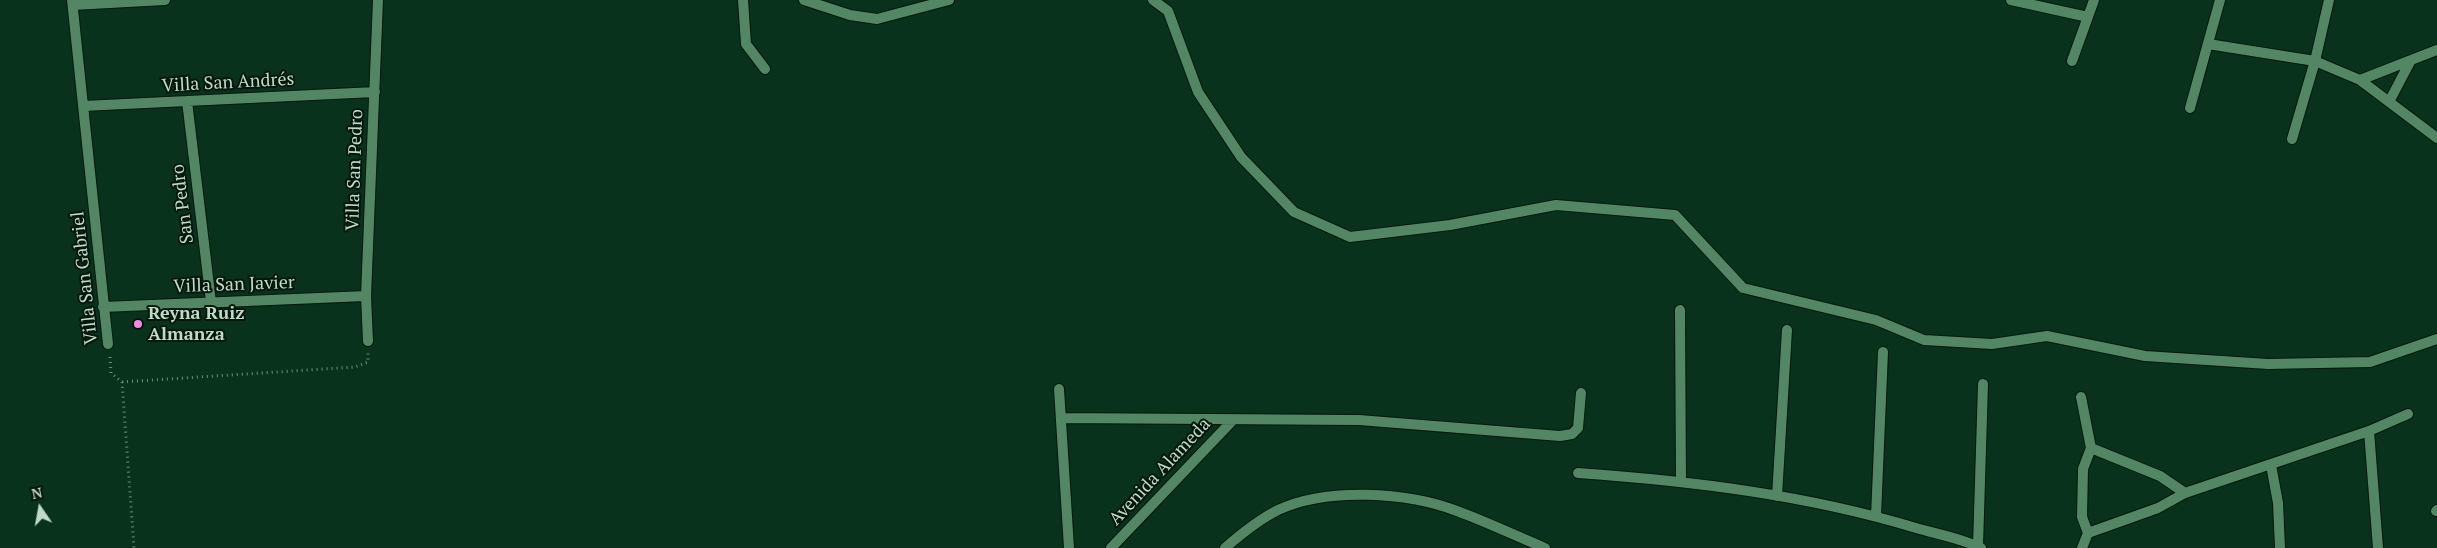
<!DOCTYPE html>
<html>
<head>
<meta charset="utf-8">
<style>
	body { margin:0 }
	#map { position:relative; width:2437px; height:548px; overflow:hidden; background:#09321c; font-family:"PT Serif",serif }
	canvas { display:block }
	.north { position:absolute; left:15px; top:483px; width:50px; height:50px; -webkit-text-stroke:4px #03170b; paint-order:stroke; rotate:348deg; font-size:14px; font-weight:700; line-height:20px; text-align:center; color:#bfdac7 }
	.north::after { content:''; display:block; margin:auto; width:18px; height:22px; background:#bfdac7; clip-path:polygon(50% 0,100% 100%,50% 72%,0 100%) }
</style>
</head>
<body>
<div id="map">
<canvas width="2437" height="548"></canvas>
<div class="north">N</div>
</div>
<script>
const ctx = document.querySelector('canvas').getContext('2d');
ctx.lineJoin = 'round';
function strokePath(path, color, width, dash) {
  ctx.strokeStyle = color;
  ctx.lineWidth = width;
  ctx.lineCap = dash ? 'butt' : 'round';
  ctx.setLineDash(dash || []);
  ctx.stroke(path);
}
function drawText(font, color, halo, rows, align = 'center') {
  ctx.font = font + ' "PT Serif",serif';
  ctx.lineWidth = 4;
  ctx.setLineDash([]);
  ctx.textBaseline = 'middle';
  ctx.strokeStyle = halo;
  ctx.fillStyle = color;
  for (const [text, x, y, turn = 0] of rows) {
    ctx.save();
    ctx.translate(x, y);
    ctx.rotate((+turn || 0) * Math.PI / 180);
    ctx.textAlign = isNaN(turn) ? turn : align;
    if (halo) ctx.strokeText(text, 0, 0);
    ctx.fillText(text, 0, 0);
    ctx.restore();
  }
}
const path = new Path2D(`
	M110,357L111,373L122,382L134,548
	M122,382L355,367L368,362V353`);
const lane = new Path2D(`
	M804,0L850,15L877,19L949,0
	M1153,0L1168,11L1198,92L1241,157L1294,212L1350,237L1450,225L1556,205L1675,215L1743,288L1876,320L1924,340L1992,344L2047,336L2145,356L2268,364L2370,362L2437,339`);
const street = new Path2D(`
	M72,0L108,344
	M743,0L746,44L765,69
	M2011,0L2088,17
	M73,5L165,0
	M2208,44L2315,61L2360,80L2437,138
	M2072,61L2094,0
	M2360,80L2437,50
	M187,101L211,302
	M2389,102L2411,60
	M83,106L375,92
	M2190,108L2220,0
	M2292,139L2315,61L2329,0
	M103,307L366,296
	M1680,310L1681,482
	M368,341L366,296L378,0
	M1059,389L1069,548
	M2081,397L2091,448L2083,469L2082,517L2088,533L2082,548
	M1061,418L1359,420L1560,436L1572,434L1578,428L1581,393
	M2369,431L2378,548
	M2271,465L2278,503L2280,548
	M1578,473C1692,481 1807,495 1916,528C1937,534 1961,538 1981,548
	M2185,493L2369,431L2408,414
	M1777,496L1787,330
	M2436,511L2437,510
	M1876,516L1883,352
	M2088,533L2158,508L2185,493L2160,476L2091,448
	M1978,546L1983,384
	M1111,548L1233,420
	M1225,548C1241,534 1258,520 1278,510C1327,487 1407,492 1457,511C1487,522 1516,536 1545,548`);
const markers = [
	[138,324,5,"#fb86e5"]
];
const streetNames = [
	["Villa San Andrés",228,83,-3],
	["Villa San Pedro",355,170,-88],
	["San Pedro",183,204,-97],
	["Villa San Gabriel",85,278,-96],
	["Villa San Javier",234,285,-2],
	["Avenida Alameda",1160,472,-47]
];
const poiNames = [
	["Reyna Ruiz",148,314],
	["Almanza",148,335]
];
strokePath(lane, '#001809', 12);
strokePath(street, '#001809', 12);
strokePath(path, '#6d8e7a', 3, [1, 4]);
strokePath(lane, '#528664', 10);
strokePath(street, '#528664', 10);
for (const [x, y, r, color] of markers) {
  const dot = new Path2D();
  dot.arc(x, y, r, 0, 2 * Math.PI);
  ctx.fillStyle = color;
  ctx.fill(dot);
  strokePath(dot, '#03170b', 2);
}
drawText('18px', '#bfdac7', '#03170b', streetNames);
drawText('bold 18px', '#bfdac7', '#03170b', poiNames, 'left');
</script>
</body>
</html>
